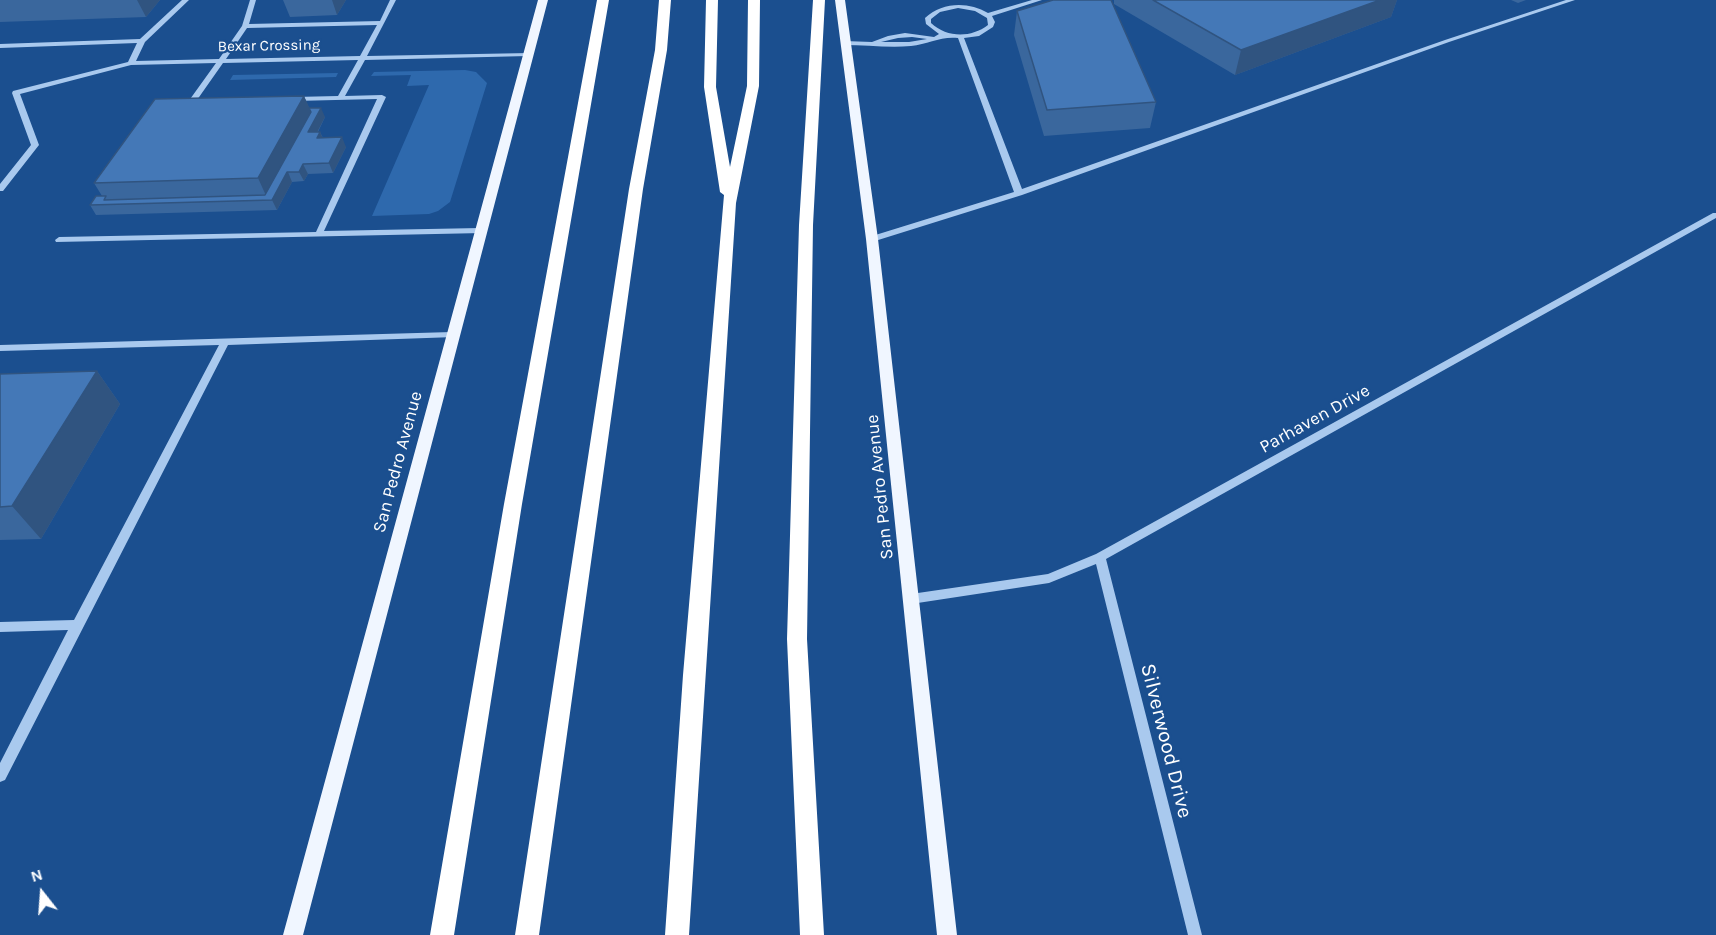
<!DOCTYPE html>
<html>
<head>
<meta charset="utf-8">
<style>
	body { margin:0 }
	#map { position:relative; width:1716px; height:935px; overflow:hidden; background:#1b4f8f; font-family:Karla,sans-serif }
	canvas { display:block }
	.north { position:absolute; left:12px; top:863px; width:60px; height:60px; -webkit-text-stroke:4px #1b4f8f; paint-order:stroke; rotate:343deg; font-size:16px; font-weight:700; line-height:24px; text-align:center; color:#fff }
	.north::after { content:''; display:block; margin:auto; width:21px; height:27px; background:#fff; clip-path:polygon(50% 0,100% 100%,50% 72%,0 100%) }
</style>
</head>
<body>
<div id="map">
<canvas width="1716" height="935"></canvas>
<div class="north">N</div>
</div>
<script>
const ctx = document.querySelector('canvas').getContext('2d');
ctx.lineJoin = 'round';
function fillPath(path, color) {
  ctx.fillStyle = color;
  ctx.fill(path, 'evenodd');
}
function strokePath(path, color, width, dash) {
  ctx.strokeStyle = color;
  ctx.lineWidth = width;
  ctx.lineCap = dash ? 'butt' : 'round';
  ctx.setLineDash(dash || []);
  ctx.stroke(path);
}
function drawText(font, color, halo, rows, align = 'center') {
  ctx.font = font + ' Karla,sans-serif';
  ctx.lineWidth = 4.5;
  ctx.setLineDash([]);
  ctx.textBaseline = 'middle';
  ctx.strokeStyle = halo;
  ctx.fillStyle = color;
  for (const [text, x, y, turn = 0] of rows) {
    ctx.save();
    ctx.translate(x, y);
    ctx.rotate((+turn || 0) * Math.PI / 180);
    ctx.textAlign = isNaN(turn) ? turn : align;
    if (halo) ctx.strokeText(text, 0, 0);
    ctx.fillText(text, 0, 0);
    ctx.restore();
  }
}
const green = new Path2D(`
	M465,70L476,72L487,83L450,202L438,211L429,214L372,216L429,85L407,86L411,75L371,76L374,72Z
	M338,73L336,77L230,80L233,75Z`);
const minor = new Path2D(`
	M182,0H189L145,42L136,61L219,59L242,26L250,0H256L249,24L380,21L390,0H396L367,56L530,53L531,54L528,56L365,60L345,96L382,95L386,97L324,231L480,228L484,231L483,233L56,242L55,240L59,237L316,232L377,99L294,101L290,99L294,97L338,96L358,60L223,63L197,100L204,102C200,105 192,105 188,102L216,63L131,65L20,94L39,145L3,191H0V184L31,145L12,93L13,91L128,62L137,43L0,48V44L140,39ZM377,25L360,56L226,59L247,28Z
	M1032,0H1042L992,16L995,22L993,27L979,36L964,38L1022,189L1445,40L1566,0H1575L1449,42L1022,195L875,241H869V237L1014,192L958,38C941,36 928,44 911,46C889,48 866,45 844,45L841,43L844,41L872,42L888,36L905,33L934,37L939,34L926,24L925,18C942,2 968,1 988,13ZM958,8L975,11L987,18L988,25C971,38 947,38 931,23V19L940,12ZM912,37L927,39L909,42H881L898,38Z
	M1713,213H1716V218L1106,559L1202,935H1188L1096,564L1049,583L911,604L907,602L905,599L907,596L911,594L1048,574L1096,554Z
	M452,332L455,333L457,335L455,337L228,345L5,780L0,782V763L68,630L0,632V622L74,620L219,345L0,351V345Z`);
const major = new Path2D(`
	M538,0H548L303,935H283Z
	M835,0H845L878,239L957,935H937L866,239Z`);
const highway = new Path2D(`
	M597,0H609L522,504L454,935H430L504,504Z
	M659,0H671L667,50L643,189L539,935H515L629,189L655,50Z
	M706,0H718L716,87L730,167L747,86L748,0H760L759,86L736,203L689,935H665L683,675L724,195L720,192L704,87Z
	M813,0H825L813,225L807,639L824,935H800L787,639L799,225Z`);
const wall = new Path2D(`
	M0,0H160L146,17L0,22Z
	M283,0H346L337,15L290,17Z
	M1114,0H1397L1391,17L1235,75L1114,4Z
	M1511,0H1526L1518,3Z
	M1017,11L1156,102L1150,128L1044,136L1014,35Z
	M304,96L309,108L325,117L318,132H320L323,138L346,147L333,173L308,174L304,181L292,182L277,210L96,215L90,205L102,196L94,183Z
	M97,371L120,404L41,539L0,540V374Z`);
const shadedWall = new Path2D(`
	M137,0H160L146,17Z
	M332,0H346L337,15Z
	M1380,0H1397L1391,17L1235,75L1241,50Z
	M304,96L315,120L321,108L325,117L312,142L288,172L292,182L277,210L272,200H268L258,178Z
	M320,132L324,141L317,138Z
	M342,137L346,147L333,173L329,163Z
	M303,164L308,174L304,181L299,172Z
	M97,371L120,404L41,539L12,506Z`);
const building = new Path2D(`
	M1053,0H1111L1156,102L1047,110L1017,11Z
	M1153,0H1380L1241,50Z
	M304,96L258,178L94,183L155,99Z
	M309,108H321L308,132H320L317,138L342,137L329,163L303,164L299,172H287L272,200L90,205L96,196H106L104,200L265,195L311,112Z
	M97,371L12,506L0,507V374Z`);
const farStreetnames = [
	["Bexar Crossing",269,46,-1]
];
const streetNames = [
	["Parhaven Drive",1315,419,-29],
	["San Pedro Avenue",398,462,-75],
	["San Pedro Avenue",880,487,-96]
];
const nearStreetnames = [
	["Silverwood Drive",1166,741,76]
];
fillPath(green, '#2e69ad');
fillPath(minor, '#a9c9ee');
fillPath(major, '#f0f6ff');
fillPath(highway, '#fff');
fillPath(wall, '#3a679d');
fillPath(shadedWall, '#305480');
fillPath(building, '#4478b7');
strokePath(building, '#305480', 1.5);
drawText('15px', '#fff', '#1b4f8f', farStreetnames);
drawText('18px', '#fff', '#1b4f8f', streetNames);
drawText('21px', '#fff', '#1b4f8f', nearStreetnames);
</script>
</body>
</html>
